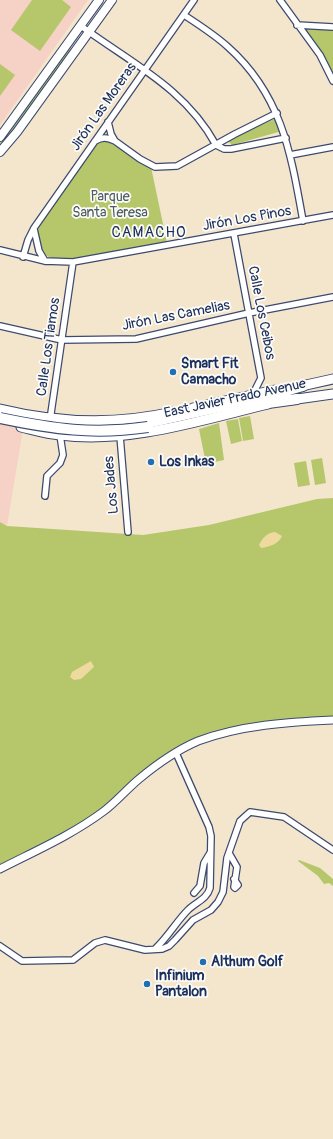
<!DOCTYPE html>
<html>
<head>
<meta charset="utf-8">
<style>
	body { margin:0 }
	canvas { display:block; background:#f4e5cd }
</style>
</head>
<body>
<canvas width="333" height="1139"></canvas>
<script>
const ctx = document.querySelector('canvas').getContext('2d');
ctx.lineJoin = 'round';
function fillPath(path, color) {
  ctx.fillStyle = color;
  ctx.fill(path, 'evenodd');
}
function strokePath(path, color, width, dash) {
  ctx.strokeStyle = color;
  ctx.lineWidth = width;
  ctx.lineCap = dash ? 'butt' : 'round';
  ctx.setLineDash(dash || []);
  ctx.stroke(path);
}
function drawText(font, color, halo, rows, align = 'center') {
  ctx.font = font + ' Pangolin,sans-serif';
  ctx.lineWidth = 3.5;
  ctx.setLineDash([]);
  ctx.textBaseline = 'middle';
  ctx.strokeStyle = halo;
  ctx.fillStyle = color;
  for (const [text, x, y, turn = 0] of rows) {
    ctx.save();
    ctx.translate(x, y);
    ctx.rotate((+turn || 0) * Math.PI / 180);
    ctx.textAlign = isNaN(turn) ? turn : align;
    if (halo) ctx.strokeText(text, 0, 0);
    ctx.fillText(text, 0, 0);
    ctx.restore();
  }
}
const built = new Path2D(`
	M0,0H88L0,125Z
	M0,423L23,429L7,526L0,522Z`);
const green = new Path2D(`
	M32,0H62L71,7L40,51L11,30Z
	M303,28L333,29V76Z
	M72,48L73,51L0,148V141L18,118L64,53Z
	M0,64L15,75L0,96Z
	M275,119L282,131L232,145L227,140Z
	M102,140H110L151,167L167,243C144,247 68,266 49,257C39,252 38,236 36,227L92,147Z
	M250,416L254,439L243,441L239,418Z
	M238,419L242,441L231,444L226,421Z
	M219,423L224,460L206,464L199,429Z
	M322,458L326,483L315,485L311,460Z
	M306,461L310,485L298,487L294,463Z
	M333,498V716L252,723L217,731L180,746L111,803L79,827L0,867V522L7,526L143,535L209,525L317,499Z
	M299,860L320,868L333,879V886L329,883L324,884L318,876L298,861Z`);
const sand = new Path2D(`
	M275,532L282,536C279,544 269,547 261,548L259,545C263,537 267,533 275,532Z
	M91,661L94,667L81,679L74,680L70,677L72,672Z`);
const minor = new Path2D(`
	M280,0L320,55L333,81
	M184,15C199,25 215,35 228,47C282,95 291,154 303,221
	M297,25L333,27
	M81,26C131,63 185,88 216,145
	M108,122L111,134L115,141L140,159L155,167L177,166L235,134L277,113
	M95,141C102,137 107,137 115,141
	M216,145L224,149H231L286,138
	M290,155L333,147
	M34,229L39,251L45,261
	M234,234L261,378L253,394
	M0,250L45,261L73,262L333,215
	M23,257L28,240L34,228L194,0
	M0,326L62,340L136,339L249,313L333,297
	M50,420L73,262
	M120,436L128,532
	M45,496L47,476L60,463L63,455L60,435
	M229,853L237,867L234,887L235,888L238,885L234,879
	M194,893L200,886L204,863L210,853
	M0,946L22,961L73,960L95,943L105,940L145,950L162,949L169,946L175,940L193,920L211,910L218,902L223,892L227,858L240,821L250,812L284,817L333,850
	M155,949C168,937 176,922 188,910C196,902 207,899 210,888L211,836L209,827L176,753`);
const tertiary = new Path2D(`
	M0,869C35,851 72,835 104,811C116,802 127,789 139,779C157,764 177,750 198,741C241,725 288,722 333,720`);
const secondary = new Path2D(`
	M0,137L99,0
	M0,152L17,132L112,0`);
const primary = new Path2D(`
	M297,387L333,379
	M290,400L333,394
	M193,408L275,390
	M0,409C58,423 115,425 173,412
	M21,427C34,430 47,434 60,435C129,444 201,420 268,404`);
const motorway = new Path2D(`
	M261,404L297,399
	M147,423L264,397L303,386`);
const motorwayBridge = new Path2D(`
	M0,418C53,429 93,435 148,427`);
const markers = [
	[173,372,4,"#1f6fb2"],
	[151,462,4,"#1f6fb2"],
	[203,962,4,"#1f6fb2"],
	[147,984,4,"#1f6fb2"]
];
const streetNames = [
	["Jirón Las Moreras",104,107,-55],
	["Jirón Los Pinos",247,219,-10],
	["Calle Los Ceibos",261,313,79],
	["Jirón Las Camelias",176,316,-11],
	["Calle Los Tiamos",49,347,-82],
	["East Javier Prado Avenue",235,399,-12],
	["Los Jades",112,485,-95]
];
const parkNames = [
	["Parque",110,197],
	["Santa Teresa",110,213]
];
const poiNames = [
	["Smart Fit",181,364],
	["Camacho",181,380],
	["Los Inkas",159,462],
	["Althum Golf",211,962],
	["Infinium",155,976],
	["Pantalon",155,992]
];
const neighbourhoodNames = [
	["CAMACHO",149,233]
];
fillPath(built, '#f6d1c5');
fillPath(green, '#b5c76a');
fillPath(sand, '#eeda9e');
strokePath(minor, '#3c4a6f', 8);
strokePath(tertiary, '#3c4a6f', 9);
strokePath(secondary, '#3c4a6f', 10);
strokePath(primary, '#3c4a6f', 11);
strokePath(motorway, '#3c4a6f', 12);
strokePath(minor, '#fff', 5.5);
strokePath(tertiary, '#fff', 7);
strokePath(secondary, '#fff', 8);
strokePath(primary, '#fff', 9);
strokePath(motorway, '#fff', 10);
strokePath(motorwayBridge, '#3c4a6f', 12, []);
strokePath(motorwayBridge, '#fff', 10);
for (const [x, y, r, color] of markers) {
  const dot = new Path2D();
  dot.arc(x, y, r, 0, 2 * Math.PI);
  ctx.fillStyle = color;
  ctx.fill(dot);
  strokePath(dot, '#fdfcf7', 1.5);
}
drawText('14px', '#1b2f5e', '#fdfcf7', streetNames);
drawText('14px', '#495d62', '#fdfcf7', parkNames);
drawText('bold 14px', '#1b2f5e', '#fdfcf7', poiNames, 'left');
ctx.letterSpacing = '1px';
drawText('15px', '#1b2f5e', '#fdfcf7', neighbourhoodNames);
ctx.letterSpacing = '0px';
</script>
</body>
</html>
